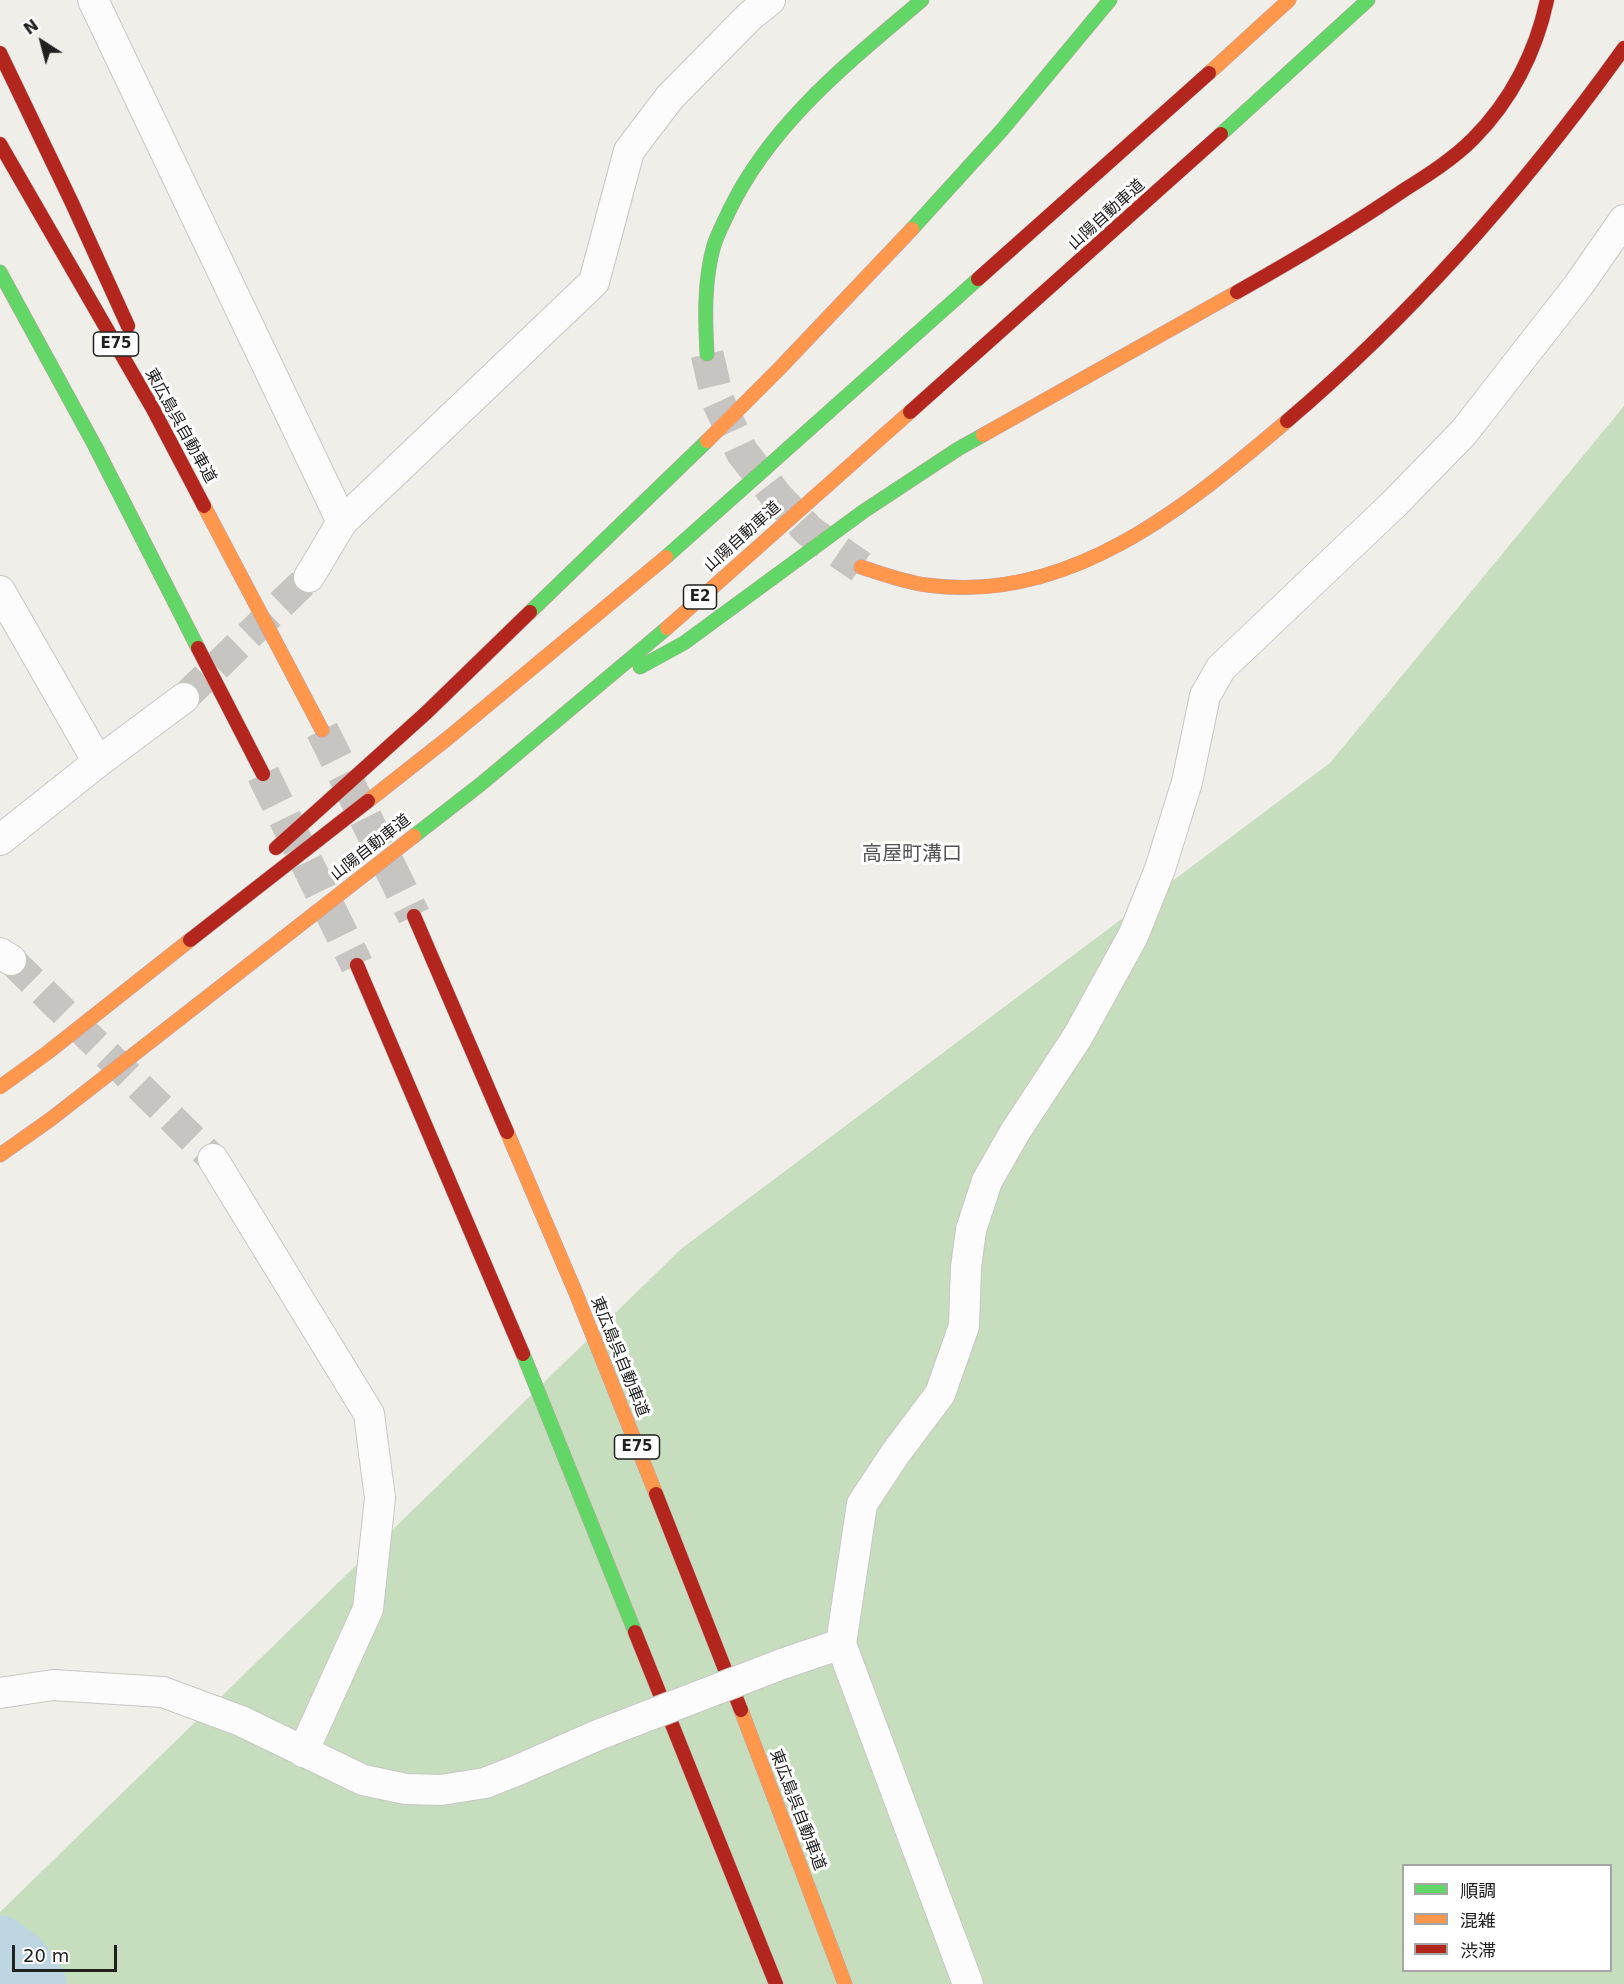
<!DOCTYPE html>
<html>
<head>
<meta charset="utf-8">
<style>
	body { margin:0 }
	#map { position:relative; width:1624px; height:1984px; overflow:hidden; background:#efeee9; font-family:"DejaVu Sans","Noto Sans JP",sans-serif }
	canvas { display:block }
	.legend { position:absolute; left:1402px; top:1864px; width:210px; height:108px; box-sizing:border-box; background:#fff; border:2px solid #a6a6a6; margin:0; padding:8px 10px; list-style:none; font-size:18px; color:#202020 }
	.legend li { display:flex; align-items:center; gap:12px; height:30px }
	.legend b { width:30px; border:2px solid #a6a6a6 }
	.north { position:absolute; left:12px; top:12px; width:60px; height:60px; -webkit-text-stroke:4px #fff; paint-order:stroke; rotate:324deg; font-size:16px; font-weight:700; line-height:24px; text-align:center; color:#202020 }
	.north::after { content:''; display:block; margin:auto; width:21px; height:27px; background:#202020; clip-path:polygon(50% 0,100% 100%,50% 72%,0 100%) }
	.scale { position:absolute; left:12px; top:1945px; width:105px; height:27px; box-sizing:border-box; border:3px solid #202020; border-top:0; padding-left:8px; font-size:18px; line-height:21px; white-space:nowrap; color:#202020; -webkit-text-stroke:4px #fff; paint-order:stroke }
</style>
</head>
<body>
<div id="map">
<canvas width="1624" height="1984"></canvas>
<ul class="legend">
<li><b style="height:8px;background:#63d668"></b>順調</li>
<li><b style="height:8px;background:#ff974d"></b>混雑</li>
<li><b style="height:8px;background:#b3261e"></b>渋滞</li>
</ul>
<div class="north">N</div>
<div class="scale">20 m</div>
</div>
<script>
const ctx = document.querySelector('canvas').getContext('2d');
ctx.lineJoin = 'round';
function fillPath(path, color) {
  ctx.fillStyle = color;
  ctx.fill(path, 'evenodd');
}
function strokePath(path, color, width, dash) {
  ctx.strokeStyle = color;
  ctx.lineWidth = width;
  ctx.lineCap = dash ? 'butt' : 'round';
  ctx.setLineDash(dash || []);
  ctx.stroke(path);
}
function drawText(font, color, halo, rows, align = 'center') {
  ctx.font = font + ' "DejaVu Sans","Noto Sans JP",sans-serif';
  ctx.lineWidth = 6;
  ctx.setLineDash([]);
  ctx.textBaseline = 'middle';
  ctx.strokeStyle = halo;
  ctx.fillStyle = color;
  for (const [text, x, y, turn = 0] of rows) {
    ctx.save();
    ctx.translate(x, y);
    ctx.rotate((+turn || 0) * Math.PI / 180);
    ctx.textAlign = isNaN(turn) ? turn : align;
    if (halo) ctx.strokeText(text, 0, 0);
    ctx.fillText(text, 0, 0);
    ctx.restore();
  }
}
const forest = new Path2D(`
	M1624,406V1984H0V1912L681,1249L1330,763ZM1404,1866H1610V1970H1404Z`);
const river = new Path2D(`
	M0,1947L18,1961L35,1984`);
const streetTunnel = new Path2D(`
	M184,698L309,577
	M11,960L213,1159`);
const highwayTunnel = new Path2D(`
	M707,354L718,401L742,452L777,497L809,531L861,567
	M322,730L414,916
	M263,774L357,965`);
const street = new Path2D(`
	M93,0L342,522
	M309,577L342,522L594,282L629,151L670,97L750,16L770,0
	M0,591L98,762
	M0,840L98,762L184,698
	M0,953L11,960
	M213,1159L369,1414L380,1498L368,1609L303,1752
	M782,1664L841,1644
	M0,1693L53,1685L163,1692L241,1721L363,1780L406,1789L441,1790L485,1783L518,1770L598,1735
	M968,1984L841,1644L862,1504L895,1454L940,1394L964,1326L966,1267L971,1230L987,1181L1015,1132L1078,1036L1133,936L1160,869L1187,782L1205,696L1221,668L1394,504L1464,432L1578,286L1624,220`);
const fast = new Path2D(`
	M1221,134L1368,0
	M912,229L1002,130L1110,0
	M0,272L95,446L198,648
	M707,354C705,318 704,280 714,245C718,233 724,222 729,211C771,123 849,62 922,0
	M666,557L978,279
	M530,612L707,441
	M640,667L684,643L864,511L958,449L983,435
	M414,836L481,784L667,628
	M523,1354L635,1632`);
const slow = new Path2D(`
	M1209,73L1289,0
	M983,435L1237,292
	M707,441L779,369L912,229
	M204,506L322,730
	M861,567C883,574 904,582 927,585C1068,605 1186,507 1287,421
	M667,628L910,412
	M368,801L448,738L666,557
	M0,1087L47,1053L190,940
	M507,1132L575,1291L656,1494
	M0,1155L51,1119L414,836
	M741,1710L845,1984`);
const jam = new Path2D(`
	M0,53L72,203L128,326
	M0,144L153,409L204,506
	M978,279L1209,73
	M1237,292C1294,260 1350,227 1404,190C1428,175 1453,159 1473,139C1511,101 1536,52 1547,0
	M910,412L1221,134
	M1287,421C1415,312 1526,185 1624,48
	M198,648L263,774
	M276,848L426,713L530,612
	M414,916L507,1132
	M190,940L368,801
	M357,965L523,1354
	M656,1494L741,1710
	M635,1632L776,1984`);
const streetBridge = new Path2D(`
	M598,1735L782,1664`);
const shields = [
	[116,344,45],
	[700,597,33],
	[637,1447,45]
];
const shieldNames = [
	["E75",116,344],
	["E2",700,597],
	["E75",637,1447]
];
const streetNames = [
	["山陽自動車道",1107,215,-42],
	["東広島呉自動車道",180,426,61],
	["山陽自動車道",743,537,-42],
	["山陽自動車道",371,848,-38],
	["東広島呉自動車道",619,1357,68],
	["東広島呉自動車道",797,1810,69]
];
const quarterNames = [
	["高屋町溝口",912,855]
];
fillPath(forest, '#c6debe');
strokePath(river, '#bdd6e2', 63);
strokePath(streetTunnel, '#c6c5c1', 30, [30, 15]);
strokePath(highwayTunnel, '#c6c5c1', 33, [33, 16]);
strokePath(street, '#c7c7c5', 32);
strokePath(fast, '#c5a0a6', 15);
strokePath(slow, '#c5a0a6', 15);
strokePath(jam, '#c5a0a6', 15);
strokePath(street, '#fdfcfc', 30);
strokePath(fast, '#63d668', 14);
strokePath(slow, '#ff974d', 14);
strokePath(jam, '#b3261e', 14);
strokePath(streetBridge, '#c7c7c5', 32, []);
strokePath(streetBridge, '#fdfcfc', 30);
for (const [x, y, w] of shields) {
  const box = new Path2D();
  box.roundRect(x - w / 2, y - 12, w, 24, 4.5);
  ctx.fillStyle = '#fff';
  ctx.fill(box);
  strokePath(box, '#202020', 1.5);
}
drawText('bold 15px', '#202020', null, shieldNames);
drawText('16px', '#202020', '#fff', streetNames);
drawText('20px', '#535353', '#fff', quarterNames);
</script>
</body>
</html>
